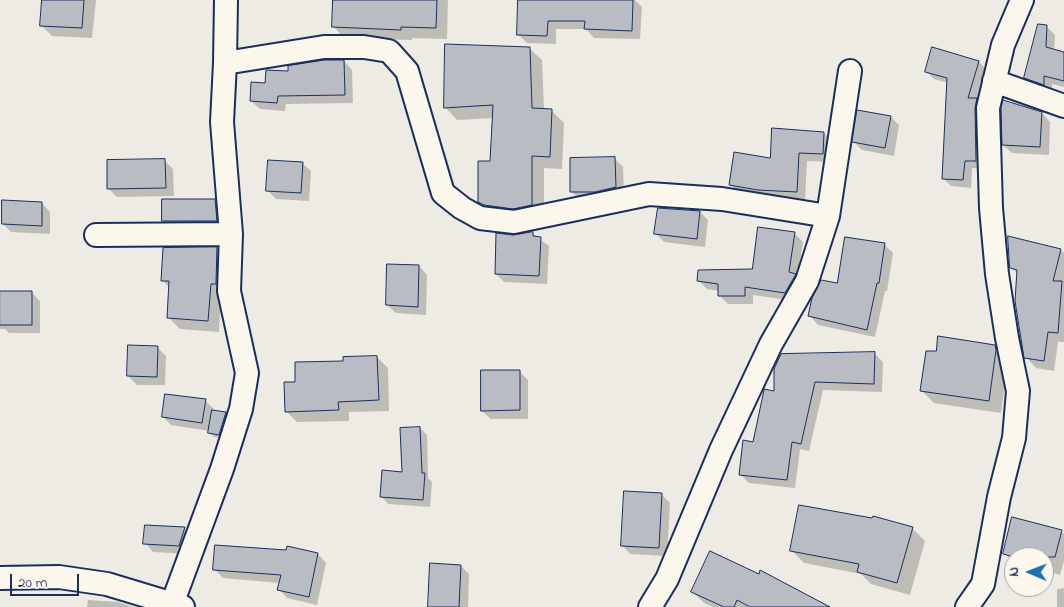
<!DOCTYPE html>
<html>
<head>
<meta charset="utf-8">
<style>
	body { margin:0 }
	#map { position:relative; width:1064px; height:607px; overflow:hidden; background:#eeebe4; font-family:"Indie Flower",sans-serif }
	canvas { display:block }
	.north { position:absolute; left:1004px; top:547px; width:50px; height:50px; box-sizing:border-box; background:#fbf7ec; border:1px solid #a1a7b3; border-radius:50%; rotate:271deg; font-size:14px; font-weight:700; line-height:20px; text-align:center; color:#1b2f5e }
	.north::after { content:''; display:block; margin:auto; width:18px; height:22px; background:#1f6fb2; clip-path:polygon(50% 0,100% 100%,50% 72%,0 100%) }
	.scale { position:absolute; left:10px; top:574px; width:69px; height:22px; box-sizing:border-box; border:2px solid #1b2f5e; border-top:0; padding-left:6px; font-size:15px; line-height:18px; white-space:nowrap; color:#1b2f5e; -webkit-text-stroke:4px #fbf7ec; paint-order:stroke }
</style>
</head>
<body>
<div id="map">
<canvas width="1064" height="607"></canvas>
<div class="north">N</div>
<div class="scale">20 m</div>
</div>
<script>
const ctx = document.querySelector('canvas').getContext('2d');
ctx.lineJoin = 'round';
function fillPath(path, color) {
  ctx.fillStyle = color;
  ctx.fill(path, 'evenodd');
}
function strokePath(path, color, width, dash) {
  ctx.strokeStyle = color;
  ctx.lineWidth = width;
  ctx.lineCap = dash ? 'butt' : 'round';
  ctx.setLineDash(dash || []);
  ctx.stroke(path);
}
const shadow = new Path2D(`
	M43,0H96L92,38L52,36L41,25Z
	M334,0H448L447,39L412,38V40L344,38L333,26Z
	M520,0H635L642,7L640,39L594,38L586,29H556V44L527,43L518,34Z
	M1046,26L1055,35L1054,50L1064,53V87L1052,84V92L1034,86L1026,77Z
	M529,48L542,60L544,110L552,111L564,123L562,169L544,168V217L492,214L479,201L491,162L494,118L457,120L445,107Z
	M344,61L352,70L353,103L286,104L285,111L260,109L251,101L267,84L289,73Z
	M979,62L987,70L978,101L984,108V169L972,168L971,188L951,186L943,178L948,83L934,79L926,71Z
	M1042,113L1050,122L1049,155L1012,153L1003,145Z
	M891,117L899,125L894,156L862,150L854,142Z
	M824,133L832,142L831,162L807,161L805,200L767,198L739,193L731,185L771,159Z
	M615,159L623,167L624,196L580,200L572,192Z
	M164,160L173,169L174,196L117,197L109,189Z
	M302,163L311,171L309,201L276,199L267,190Z
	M214,200L223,209L225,229H172L164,221Z
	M42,203L50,212V234L11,232L3,224Z
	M659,209L700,212L708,220L705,247L664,242L656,234Z
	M532,233L549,246L547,284L504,282L496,274L513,236Z
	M794,233L803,242L794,301L753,295V304H728L720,296V291L707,289L698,280L753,271Z
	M884,244L893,253L887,291H885L875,337L818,325L810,316L838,285Z
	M217,248L228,260L221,294L219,332L180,329L169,318L170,288L162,280Z
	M1060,250L1064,253V342H1058L1054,371L1036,368L1026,357L1018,274L1011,267Z
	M419,266L427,275L426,315L396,313L387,305Z
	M31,292L40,301V333H9L5,329H0V296Z
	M994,346L1007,359L1008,364L1001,413L934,403L921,390L937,352Z
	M157,347L166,356L165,385H137L128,376Z
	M874,353L883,362L882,392L823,390L809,451L800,449L795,488L749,483L740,474L775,393Z
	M377,357L388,368L389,411L349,412V421L297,422L286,411L297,383L344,362Z
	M519,371L528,380V419H491L482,411Z
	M205,401L214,409L213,411L226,413L230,417L223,438L214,437L209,433L210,431L171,425L163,417Z
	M420,428L427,435L428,478L432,482L430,507L388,504L381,496L403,473Z
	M661,494L670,503L667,556L630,554L622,545Z
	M912,528L925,541L910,595L871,584L861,574L804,563L792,551Z
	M184,529L192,537L188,554L153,552L145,543Z
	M1061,531L1064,534V561L1060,575L1044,570V557H1014V562L1005,554Z
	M318,554L326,563L317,605L287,598L279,589L280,583L223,578L215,570Z
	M461,566L469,574L468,607H430Z
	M1064,588V607H1057V589Z
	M693,592L818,607H713L704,603Z
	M88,600L118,602L133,607H87Z`);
const building = new Path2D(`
	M42,0H84L82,28L40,26Z
	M333,0H437L436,28L401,27V30L332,27Z
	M518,0H633L632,31L584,29L585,21H548L547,36L517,35Z
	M1038,24L1047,25L1046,47L1064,52V81L1044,76V85L1024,78Z
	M445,44L530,47L532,108L552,109L550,157L532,156V205L513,209L484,205L478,202V161H490L493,105L444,108Z
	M932,47L979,61L968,98H977L975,108L976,161H965L963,180L942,179L947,78L925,72Z
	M325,60H344L345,95L278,96L277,103L250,101L251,82L265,83L266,70L288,71V66Z
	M1003,100L1042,112L1040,147L1002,145L1001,109Z
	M857,110L891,116L885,148L852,142Z
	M772,128L824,132L823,154L799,153L797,192L758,190L729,185L734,152L770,158Z
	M615,157L616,187L595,192H570V158Z
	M165,159L166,188L107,189V160Z
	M268,160L303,162L301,193L266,191Z
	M162,199H215L217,221H162Z
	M2,200L42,202V226L2,224Z
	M658,208L700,211L697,239L654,234Z
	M758,227L795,232L789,272L796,274L785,293L745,287V296H718V284L697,281L698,270L752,269Z
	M533,232V236L541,237L539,276L495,274L496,233L513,235Z
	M1008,236L1061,249L1053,281H1062L1058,333L1048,332L1044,361L1024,358L1015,301L1017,270L1010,268Z
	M845,237L885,243L879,283H877L867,330L808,316L812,298L821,280L837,283Z
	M217,247L216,284H211L208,321L167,318L169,281H161L163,248Z
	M387,264L419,265L418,307L386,305Z
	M0,291H32V325H0Z
	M938,336L995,345L996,350L989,401L920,391L926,351H936Z
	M128,345L158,346L157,377L127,376Z
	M875,352L874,384L815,382L801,444L792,442L787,480L739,475L743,440L753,442L764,390V389L774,391V369L781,354Z
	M377,356L379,400L338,402L339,410L285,412L284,382H295V362L343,361V357Z
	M481,370H520V410L481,411Z
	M165,394L206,399L202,423L162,417Z
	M212,410L226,412L219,435L208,433Z
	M420,427L422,473H425L423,500L380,497L382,470L402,472L400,428Z
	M624,491L662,493L659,548L621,546Z
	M799,505L872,518L873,516L913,527L897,583L857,572L859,564L790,551Z
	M1012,517L1062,530L1055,557H1014L1003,554Z
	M145,525L185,527L179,546L143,544Z
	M215,545L286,550L287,546L318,553L309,597L277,590L281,575L213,570Z
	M710,551L759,574L760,570L830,607H750L737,600L734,607H724L691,592Z
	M430,563L461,565L459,607H428Z`);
const minor = new Path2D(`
	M225,63L226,0
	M994,81L1064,106
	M828,216L850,71
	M96,235L231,234
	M0,578L59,577L107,584L183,607
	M171,607L222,469L241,409L247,373L229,291L231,234L222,122L225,63L324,47H364L389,51L407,71L443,193L462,208L480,218L514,222L649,194L722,199L828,216L807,281L771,344L721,450L667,579L650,607
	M967,607L983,584L999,497L1014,438L1018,391L1007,338L997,274L991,208L988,108L1003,45L1022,0`);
fillPath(shadow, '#0003');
fillPath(building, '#b9bcc3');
strokePath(building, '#1b2f5e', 1);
strokePath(minor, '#1b2f5e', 26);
strokePath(minor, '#fbf7ec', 22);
</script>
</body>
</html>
